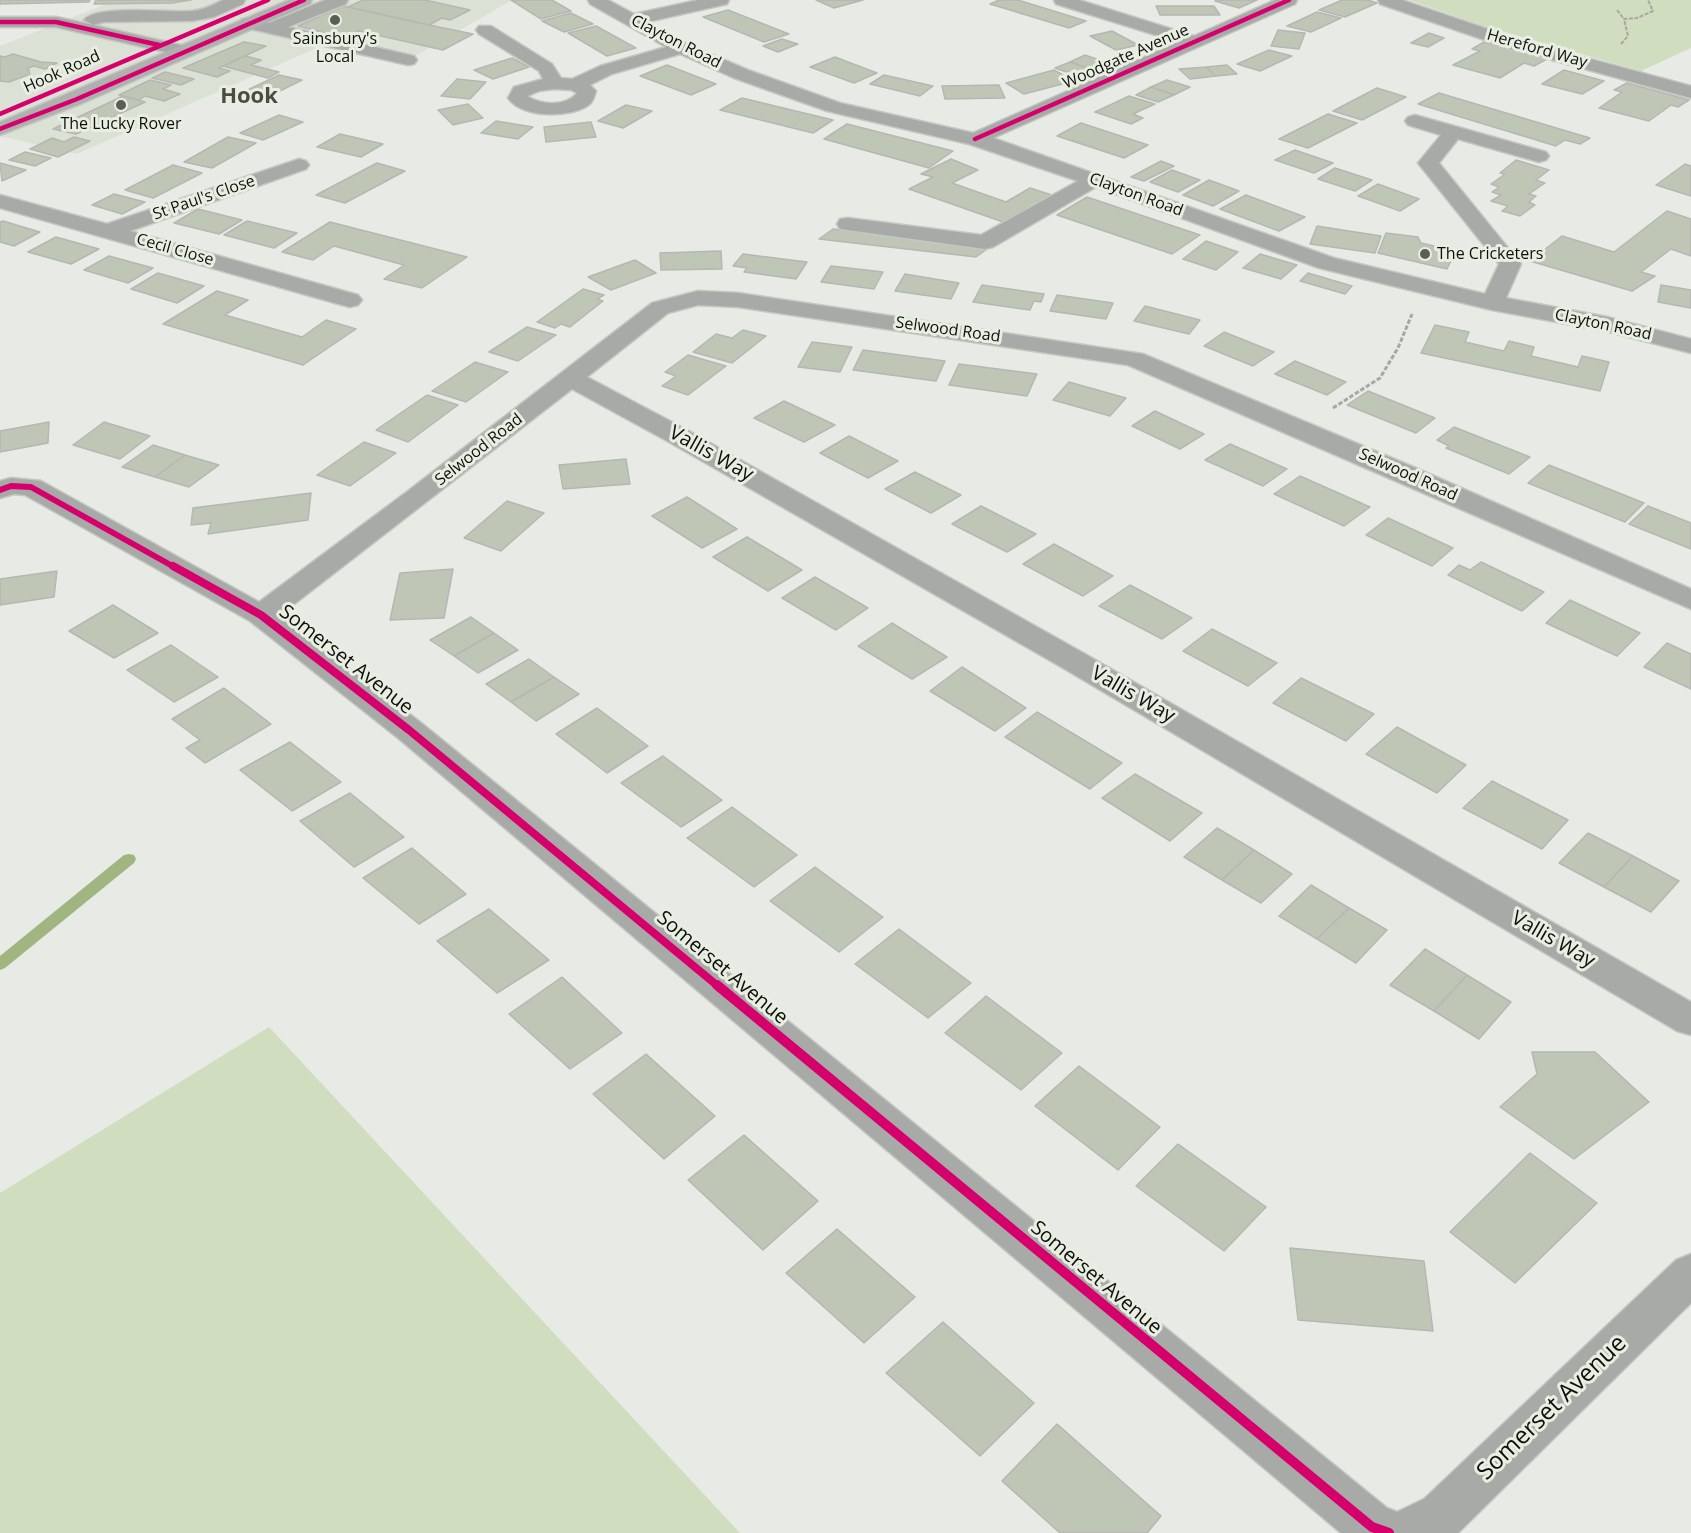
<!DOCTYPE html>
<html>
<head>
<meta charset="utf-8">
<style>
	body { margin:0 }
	canvas { display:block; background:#e8ebe5 }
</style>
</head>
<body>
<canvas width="1691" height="1533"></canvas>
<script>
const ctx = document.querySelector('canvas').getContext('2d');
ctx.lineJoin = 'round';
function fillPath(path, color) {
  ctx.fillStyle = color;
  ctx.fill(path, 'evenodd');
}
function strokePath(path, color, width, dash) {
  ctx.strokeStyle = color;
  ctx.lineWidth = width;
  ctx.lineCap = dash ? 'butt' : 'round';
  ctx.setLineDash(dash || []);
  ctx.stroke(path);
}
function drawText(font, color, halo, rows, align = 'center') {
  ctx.font = font + ' "Open Sans",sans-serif';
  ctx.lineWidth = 6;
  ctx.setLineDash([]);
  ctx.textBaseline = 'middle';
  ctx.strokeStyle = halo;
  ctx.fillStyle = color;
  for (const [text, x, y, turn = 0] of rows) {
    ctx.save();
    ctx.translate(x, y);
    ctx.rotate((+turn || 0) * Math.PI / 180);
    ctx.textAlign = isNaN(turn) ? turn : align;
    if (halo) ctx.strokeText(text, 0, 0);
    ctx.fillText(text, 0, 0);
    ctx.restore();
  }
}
const built = new Path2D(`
	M116,0H512L408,60L330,42L77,154L0,136V46Z`);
const green = new Path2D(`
	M1409,0H1691V48L1641,71L1484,26Z
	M269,1027L740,1533H0V1193Z`);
const stream = new Path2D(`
	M129,854L134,855L136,859L134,863L5,968L0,970V956L124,855Z`);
const building = new Path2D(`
	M0,0H90L89,2L0,4Z
	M96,0H191L172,3L94,4Z
	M363,0H425L470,10L450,20L442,18L429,25L348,7Z
	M511,0H552L571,11L541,19Z
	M816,0H863L834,8Z
	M999,0H1018L1086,21L1069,28L990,4Z
	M1218,0H1257L1239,8L1215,1Z
	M1342,0H1368L1377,3L1345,17L1319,10Z
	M343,6L429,25L473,34L443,50L359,31L344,38L298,26Z
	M1156,6H1214L1220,15H1160Z
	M728,10L789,34L764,42L703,17Z
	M1317,12L1341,18L1311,32L1287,26Z
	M571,13L593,24L564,32L542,21Z
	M596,26L636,48L607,56L568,33Z
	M1278,30L1305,33L1299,49L1271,46Z
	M1112,31L1138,45L1116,50L1090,36Z
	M1429,33L1444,38L1428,47L1411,43Z
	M782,39L798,44L778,52L763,46Z
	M244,42L266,46L219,68L230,71L217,77L183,68Z
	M1484,42L1547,59L1534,66L1524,63L1500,78L1453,65L1480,51L1472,49Z
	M1269,50L1292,56L1260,71L1237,64Z
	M13,54L41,62L57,63L45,69L34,66L28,68L30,74L9,82L0,81V56L5,57Z
	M1085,55L1108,63L1093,70L1070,62Z
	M245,56L261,60L251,65L279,72L268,78L223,66Z
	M835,57L877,73L854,83L810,67Z
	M512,58L529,67L493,79L474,70Z
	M1070,62L1093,70L1078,76L1055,68Z
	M667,65L716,84L691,95L640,76Z
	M1227,65L1237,74L1216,76L1206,67Z
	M1206,67L1216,76L1190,79L1179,69Z
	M1054,70L1074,81L1024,94L1006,83Z
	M1564,70L1604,81L1582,94L1542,84Z
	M165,72L194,79L181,85L152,78Z
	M279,75L302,80L258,102L235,96Z
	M884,75L933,86L920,96L870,84Z
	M457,79L486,82L470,99L441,96Z
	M150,80L171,85L163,89L180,94L164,101L145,96L139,100L119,95Z
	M1167,80L1190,87L1174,95L1151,87Z
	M1627,83L1689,100L1678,107L1671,105L1649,121L1599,108L1622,92L1614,90Z
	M999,85L1005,98L945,99L942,86Z
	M1151,87L1174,95L1158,102L1136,95Z
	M1377,88L1406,97L1362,120L1333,111Z
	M1439,93L1590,138L1580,144L1565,140L1556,146L1418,104Z
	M123,96L145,102L76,134L53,129Z
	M1129,96L1155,104L1133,114L1143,118L1131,124L1095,112Z
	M742,98L833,120L813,133L720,110Z
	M468,104L483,118L453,125L438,110Z
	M626,105L652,111L623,128L598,121Z
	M1328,114L1357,123L1308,148L1279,139Z
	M279,115L303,122L263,140L240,133Z
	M496,121L533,127L518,139L481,133Z
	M591,122L596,137L546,142L544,127Z
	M1081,123L1148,145L1124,158L1057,136Z
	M847,124L953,151L929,168L824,139Z
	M340,134L383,144L361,157L317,147Z
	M74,137L90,141L58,157L30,149L52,138L64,142Z
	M228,137L256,143L212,168L184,162Z
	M1295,150L1333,163L1314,173L1275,160Z
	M25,152L51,158L35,166L9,160Z
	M951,159L978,170L952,183L1006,202L1030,188L1058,197L1033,212L1025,209L1003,222L909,189L933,177L921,174Z
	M1516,160L1549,170L1536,180L1545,183L1529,194L1536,196L1529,202L1535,205L1520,216L1502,211L1508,206L1491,201L1501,195L1492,192L1499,187L1491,184L1505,174L1500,173Z
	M1161,161L1174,166L1144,181L1131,177Z
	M0,163L26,170L2,181Z
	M377,163L405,171L345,203L316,195Z
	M1685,164L1691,166V196L1656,185Z
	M173,165L202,173L153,198L125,190Z
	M1335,168L1372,180L1355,191L1318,179Z
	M1172,170L1200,180L1178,192L1150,182Z
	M1209,180L1239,191L1213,206L1183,195Z
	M1378,184L1419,199L1400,211L1358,196Z
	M114,194L145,202L122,214L92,205Z
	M1246,195L1305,217L1279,231L1220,209Z
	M1087,197L1200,235L1172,254L1057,215Z
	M198,209L242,220L219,234L174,223Z
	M1667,211L1691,219V256L1671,249L1641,272L1655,276L1632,291L1530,261L1562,236L1614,252Z
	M3,221L40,232L14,246L0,242V222Z
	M247,221L297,233L274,248L224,235Z
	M330,222L467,257L422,288L384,279L404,265L334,246L313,260L282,252Z
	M1317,226L1381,236L1375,253L1310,244Z
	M833,229L990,247L976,257L819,239Z
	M1386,233L1418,237L1421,243L1456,251L1447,269L1378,253Z
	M56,237L99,249L71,264L28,252Z
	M1206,241L1238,252L1216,270L1183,259Z
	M721,251L722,269L661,270L660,253Z
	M743,254L807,262L796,279L744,272L747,268L733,266Z
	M1260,254L1297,265L1281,279L1243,268Z
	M109,256L153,268L128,283L84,270Z
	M635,260L656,273L611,290L588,277Z
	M831,266L883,272L874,289L821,282Z
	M158,273L204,286L177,303L131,289Z
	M1308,273L1352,286L1345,294L1300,281Z
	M905,274L959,283L951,299L895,291Z
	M982,285L1044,294L1041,302L1034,301L1030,310L973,302Z
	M1661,285L1691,290V308L1658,302Z
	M583,289L604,295L597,299L603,301L570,327L561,324L555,328L537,322Z
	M217,291L248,300L225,315L302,337L326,320L356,329L303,365L163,324Z
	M1057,295L1113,303L1106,319L1050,311Z
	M1145,306L1200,320L1189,334L1134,321Z
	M1435,325L1469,332L1465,342L1504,351L1509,341L1534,347L1531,356L1578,367L1582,356L1609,362L1600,391L1421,353Z
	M527,327L556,335L518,361L489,352Z
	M743,330L766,336L732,363L693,352L716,334L732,338Z
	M1224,332L1274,352L1253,366L1204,346Z
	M812,342L852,347L840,372L798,367Z
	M863,350L945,361L936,381L853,370Z
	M688,355L726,366L688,395L662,386L676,376L665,372Z
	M1295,361L1346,382L1327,395L1275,374Z
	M475,362L508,372L466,402L432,391Z
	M959,364L1037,374L1027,396L949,385Z
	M1069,382L1126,398L1110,416L1053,400Z
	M1368,391L1435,418L1416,433L1347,405Z
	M427,395L458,405L408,442L376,430Z
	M784,401L835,425L804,442L754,418Z
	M1155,411L1204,434L1180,449L1132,426Z
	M49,422L48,443L0,452V431Z
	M104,422L150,436L120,459L73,445Z
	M1454,427L1530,457L1509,474L1446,448L1449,446L1437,440Z
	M849,436L898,461L868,478L820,453Z
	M364,442L396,453L350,486L317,475Z
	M1230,444L1287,469L1263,486L1205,460Z
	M153,445L185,455L155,477L122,467Z
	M185,455L219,465L189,487L155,477Z
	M626,459L630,484L563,489L559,465Z
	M1549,465L1644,503L1625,522L1528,483Z
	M915,472L961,495L931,513L885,489Z
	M1300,476L1370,507L1344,526L1274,494Z
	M311,493L308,520L208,534L211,523L191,525L193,508Z
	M687,497L737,529L702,548L652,516Z
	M507,501L544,513L501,551L464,538Z
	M981,506L1036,534L1007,552L952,524Z
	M1648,506L1691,523V549L1629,524Z
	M1388,518L1453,548L1432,566L1366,535Z
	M747,537L802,570L768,591L713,557Z
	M1054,544L1113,576L1083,596L1023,564Z
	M1481,562L1544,592L1522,611L1448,575L1459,565L1470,570Z
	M453,569L444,618L390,620L400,573Z
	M57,571L54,597L0,605V579Z
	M815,577L868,608L836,630L782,598Z
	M1130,585L1192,618L1162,639L1099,606Z
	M1570,600L1640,633L1617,656L1546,623Z
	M113,605L158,633L114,658L69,631Z
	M471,617L494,633L454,656L430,640Z
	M892,623L947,657L912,679L858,646Z
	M1212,629L1277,663L1248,686L1183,651Z
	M494,633L518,650L478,673L454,656Z
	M1667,643L1691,654V689L1644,667Z
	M171,645L218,677L174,702L127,670Z
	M529,659L554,677L511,702L486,684Z
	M962,667L1026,708L995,731L930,691Z
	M554,677L579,694L536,721L511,702Z
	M1301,678L1374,714L1346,741L1273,703Z
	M224,688L271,724L205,763L186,748L200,740L172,719Z
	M597,708L648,746L607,773L556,734Z
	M1037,712L1122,763L1090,789L1005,737Z
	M1397,727L1466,765L1437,793L1366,754Z
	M290,742L341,782L292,811L240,770Z
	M663,756L722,800L681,827L621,783Z
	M1135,774L1202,813L1170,841L1102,798Z
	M1492,781L1568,820L1542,849L1463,808Z
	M350,793L404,837L354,867L300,821Z
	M732,807L797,855L754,887L687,838Z
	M1217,828L1254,850L1222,880L1184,857Z
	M1588,833L1633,856L1604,887L1559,863Z
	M412,848L466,894L419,924L363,878Z
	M1254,850L1292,874L1261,903L1222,880Z
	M1633,856L1679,881L1651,912L1604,887Z
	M815,867L883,917L839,952L770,901Z
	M1311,885L1349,908L1317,939L1279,916Z
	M1349,908L1387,930L1356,963L1317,939Z
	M489,909L549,960L497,993L437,941Z
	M899,929L971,983L928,1018L855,964Z
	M1425,949L1467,975L1434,1011L1390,985Z
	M1467,975L1511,1002L1479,1039L1434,1011Z
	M562,977L622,1033L570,1069L509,1014Z
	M986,996L1062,1053L1021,1090L945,1033Z
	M1532,1052H1595L1649,1102L1574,1159L1500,1107L1537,1074Z
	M646,1054L715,1116L664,1159L593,1094Z
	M1079,1066L1160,1127L1118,1170L1035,1106Z
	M744,1135L818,1201L763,1250L688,1180Z
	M1178,1144L1266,1207L1224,1251L1136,1186Z
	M1530,1153L1597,1203L1515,1283L1450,1232Z
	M837,1229L915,1297L864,1343L786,1273Z
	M1290,1248L1424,1261L1433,1331L1298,1320Z
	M943,1322L1034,1403L980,1456L886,1373Z
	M1057,1424L1161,1516L1147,1533H1060L1002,1481Z`);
const pathFar1 = new Path2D(`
	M1617,10L1624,19
	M1621,44L1628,36L1624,19L1637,18L1653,11L1648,0`);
const path = new Path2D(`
	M1333,408L1380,378L1398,348L1412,314`);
const minor = new Path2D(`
	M223,0H245L243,4L214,17L192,21L104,22L93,25L189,47L192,51L189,55L183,56L56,27H0V17H56L93,25L84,20C96,4 170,13 192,11C203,10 213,5 223,0Z
	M325,0H348L346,4L288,27L414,56L417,60L414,64L408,65L242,27L239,23L242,19L248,18L269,23Z
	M588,0H608L634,14L698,0H729L727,4L647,22L687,44L748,70L840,103L973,133L1178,42L1056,4L1054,0H1079L1194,36L1275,0H1297L1295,4L993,138L1334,258L1485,294L1499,264L1418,163L1441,135L1408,125L1405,121L1408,117L1415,115L1546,152L1549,156L1546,160L1539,162L1458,139L1439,163L1521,264L1506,298L1607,317L1691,339V353L1605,331L1492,310L1319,268L1096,187L993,247L985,249L840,229L837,224L840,219L848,218L981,235L1078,181L969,144L827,111L734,78L680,54L612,74L590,85L596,91C595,95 593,101 590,104C571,119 521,118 508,98L514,87L543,79L539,71L479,34L476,30L479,26H491L552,64L561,78L572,79L600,66L666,47L590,4ZM554,89L571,90L577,93C566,107 541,105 527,96L539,91Z
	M1378,0H1402L1520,40L1691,86V98L1508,48L1380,4Z
	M299,159L306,161L309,165L306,169L130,231L358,295L362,300L358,305L350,307L342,305L0,208V195L107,224Z
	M698,291L738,293L1143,354L1418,469L1691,589V609L1128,365L738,307L698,305L668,313L587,377L687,430L1085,654L1691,1002V1035L1677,1031L1063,668L669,442L572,389L280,615L420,722L1387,1508L1397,1512L1424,1499L1676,1260L1691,1254V1303L1458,1533H1341L398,738L250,621L25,495L14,494L0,498V481L11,478L41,481L259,602L408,491L652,303Z`);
const highway = new Path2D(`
	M289,0H312L310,4L83,103L0,135V122Z`);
const cyclewayFar3 = new Path2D(`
	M0,22H56L159,45
	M0,114L268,0
	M0,129L77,99L304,0
	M975,139L1289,0`);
const cyclewayFar2 = new Path2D(`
	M0,490L11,486L31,487L176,568`);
const cyclewayFar1 = new Path2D(`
	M173,566L261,615L409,730L719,987`);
const cycleway = new Path2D(`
	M717,985L1372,1527L1389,1533`);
const markers = [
	[335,20,6,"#5a5d58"],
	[121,105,6,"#5a5d58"],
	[1425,254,6,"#5a5d58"]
];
const farPoinames = [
	["Sainsbury's",335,39],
	["Local",335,57],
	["The Lucky Rover",121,124],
	["The Cricketers",1437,254,"left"]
];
const farStreetnames = [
	["Clayton Road",676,42,27],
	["Hereford Way",1537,49,16],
	["Woodgate Avenue",1126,57,-24],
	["Hook Road",62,72,-24],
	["Clayton Road",1136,195,20],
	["St Paul's Close",204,198,-19],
	["Cecil Close",175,250,16],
	["Clayton Road",1603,325,12],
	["Selwood Road",948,330,8],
	["Selwood Road",479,450,-38],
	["Selwood Road",1408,475,24]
];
const streetNames = [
	["Vallis Way",711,454,29],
	["Somerset Avenue",346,660,38],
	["Vallis Way",1133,695,30],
	["Vallis Way",1553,940,30],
	["Somerset Avenue",722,968,40],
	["Somerset Avenue",1096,1278,40]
];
const farDistrictnames = [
	["Hook",249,97]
];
const nearStreetnames = [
	["Somerset Avenue",1552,1408,-44]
];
fillPath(built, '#dbe1d4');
fillPath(green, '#d0ddbe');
fillPath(stream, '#a0b57f');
fillPath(building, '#bfc6b5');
strokePath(building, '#b5b7b3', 1.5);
strokePath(minor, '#c5c7c3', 3);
strokePath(highway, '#c5c7c3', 3);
strokePath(pathFar1, '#a7a8a4', 2, [4, 1.5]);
strokePath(path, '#a7a8a4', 3, [4.5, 2]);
fillPath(minor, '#a8aaa7');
fillPath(highway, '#afb1ae');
strokePath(cyclewayFar3, '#d6006c', 4.5);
strokePath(cyclewayFar2, '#d6006c', 6);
strokePath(cyclewayFar1, '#d6006c', 8);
strokePath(cycleway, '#d6006c', 10);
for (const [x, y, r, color] of markers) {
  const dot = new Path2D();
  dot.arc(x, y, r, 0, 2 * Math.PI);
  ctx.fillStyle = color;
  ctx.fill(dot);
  strokePath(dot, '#e9eee2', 2);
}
drawText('16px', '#0e100c', '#e9eee2', farPoinames);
drawText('16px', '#0e100c', '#e9eee2', farStreetnames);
drawText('20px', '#0e100c', '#e9eee2', streetNames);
drawText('bold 22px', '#494d43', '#e9eee2', farDistrictnames);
drawText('24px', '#0e100c', '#e9eee2', nearStreetnames);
</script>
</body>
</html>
